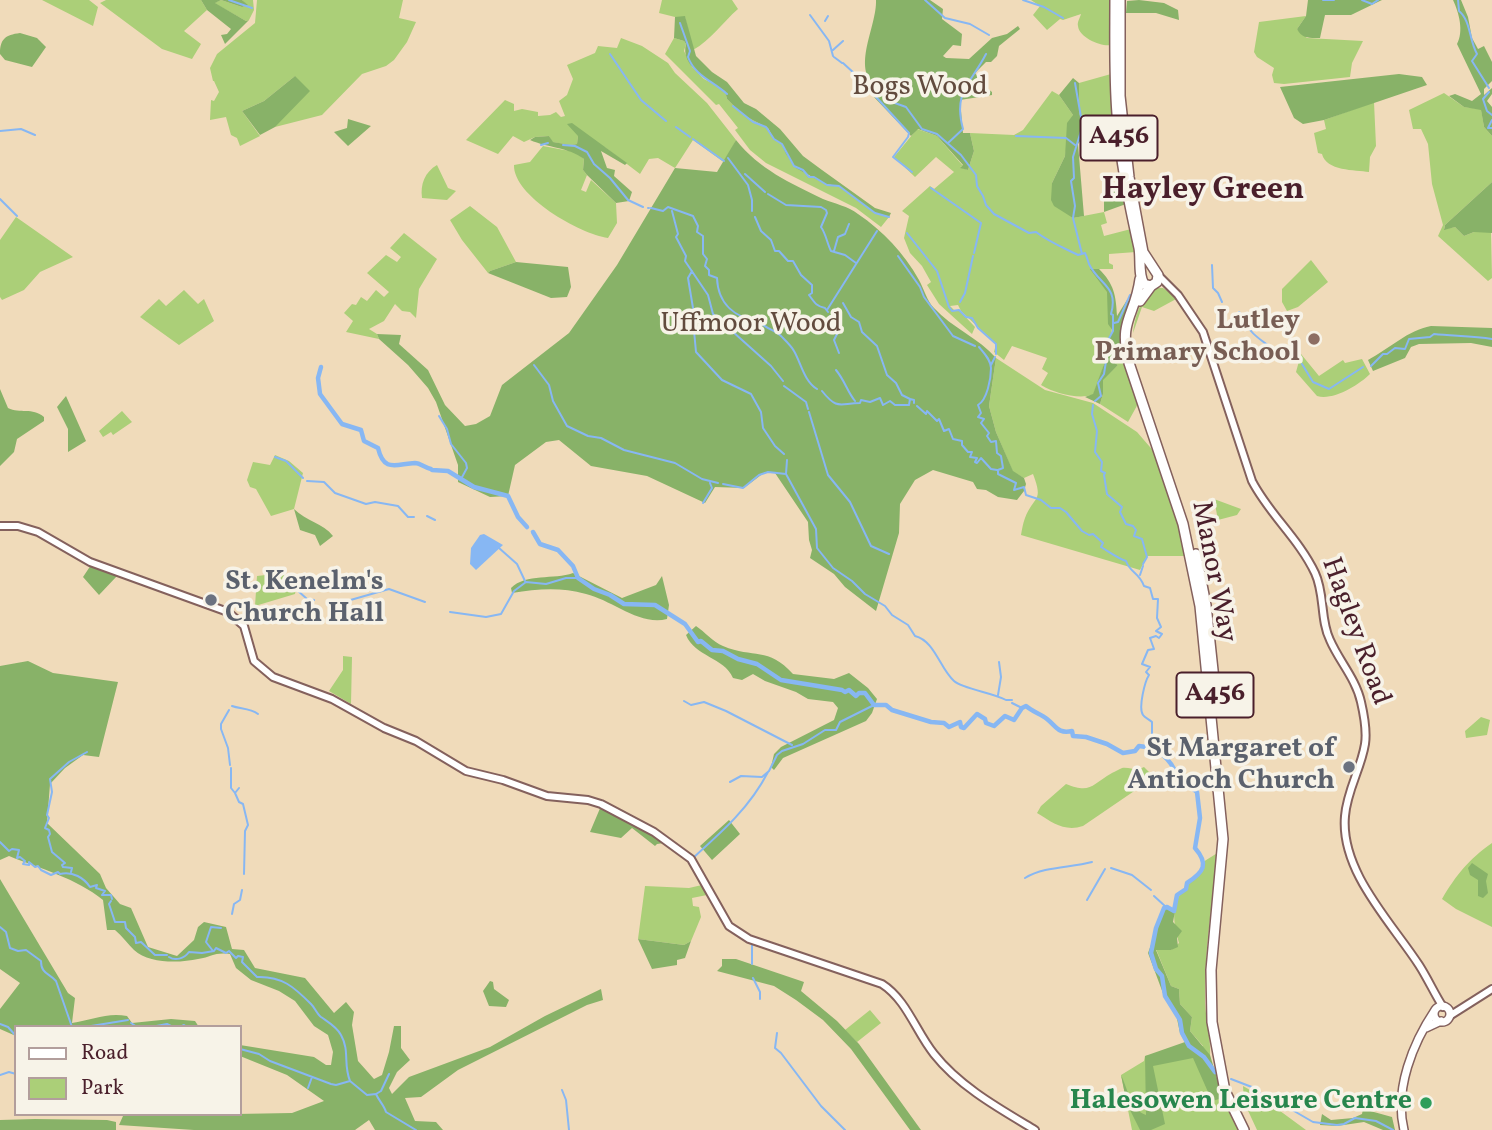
<!DOCTYPE html>
<html>
<head>
<meta charset="utf-8">
<style>
	body { margin:0 }
	#map { position:relative; width:1492px; height:1130px; overflow:hidden; background:#f0dbba; font-family:Vollkorn,serif }
	canvas { display:block }
	.legend { position:absolute; left:14px; top:1025px; width:228px; height:91px; box-sizing:border-box; background:#f7f3e8; border:2px solid #b29e9c; margin:0; padding:9px 12px; list-style:none; font-size:21px; color:#4a1f2b }
	.legend li { display:flex; align-items:center; gap:14px; height:35px }
	.legend b { width:35px; border:2px solid #b29e9c }
</style>
</head>
<body>
<div id="map">
<canvas width="1492" height="1130"></canvas>
<ul class="legend">
<li><b style="height:9px;background:#fff"></b>Road</li>
<li><b style="height:19px;background:#abcf78"></b>Park</li>
</ul>
</div>
<script>
const ctx = document.querySelector('canvas').getContext('2d');
ctx.lineJoin = 'round';
function fillPath(path, color) {
  ctx.fillStyle = color;
  ctx.fill(path, 'evenodd');
}
function strokePath(path, color, width, dash) {
  ctx.strokeStyle = color;
  ctx.lineWidth = width;
  ctx.lineCap = dash ? 'butt' : 'round';
  ctx.setLineDash(dash || []);
  ctx.stroke(path);
}
function drawText(font, color, halo, rows, align = 'center') {
  ctx.font = font + ' Vollkorn,serif';
  ctx.lineWidth = 7;
  ctx.setLineDash([]);
  ctx.textBaseline = 'middle';
  ctx.strokeStyle = halo;
  ctx.fillStyle = color;
  for (const [text, x, y, turn = 0] of rows) {
    ctx.save();
    ctx.translate(x, y);
    ctx.rotate((+turn || 0) * Math.PI / 180);
    ctx.textAlign = isNaN(turn) ? turn : align;
    if (halo) ctx.strokeText(text, 0, 0);
    ctx.fillText(text, 0, 0);
    ctx.restore();
  }
}
const green = new Path2D(`
	M42,0H89L98,7L93,26Z
	M106,0H201L207,10L184,31L201,44L192,59L162,49L100,3Z
	M221,0L242,7L247,5L242,0H253L254,10L249,20L246,21L214,3Z
	M257,0H403L399,18L416,22L407,42L394,60L386,66L362,74L322,115L275,127L295,76L264,101L242,111L260,136L240,146L237,138L231,135L226,117L210,120L211,100L214,101L219,92L214,81H213L210,68L217,54L255,23Z
	M662,0H732L738,9C722,23 711,40 693,50L685,17H675L659,13Z
	M1031,0H1111V45C1102,47 1079,38 1078,26C1077,22 1080,18 1081,14L1063,20L1060,19L1047,30L1033,15L1040,6Z
	M1306,16L1297,29L1307,38L1363,41L1352,63L1350,77L1284,84L1274,83L1272,75L1274,68L1257,57L1254,52L1259,22Z
	M621,38L642,46L668,63L675,73L707,103L736,140L725,163L693,140L675,168L658,158L649,159L640,174L606,148L578,136L577,144L571,145L552,142L549,136L535,137L524,142L513,136L498,154L466,140L505,100L514,104V111L522,109L538,112V116L550,115L556,112L561,117L565,116L559,101L567,95L573,79L567,65L595,53L598,46L617,48Z
	M674,38L684,41L686,44L684,51L692,67L704,79L725,90L727,99L743,115L766,127L774,139L782,144L794,166L803,170L809,177H814L828,185L839,186L875,213L889,217L881,227L856,208L766,163L750,150L735,130L738,128L719,104L716,105L665,54Z
	M1111,74L1116,130L1085,134L1079,112V83Z
	M1052,91L1059,95L1073,115L1065,156L1052,183L1073,218L1104,212L1107,223L1101,225L1104,236L1131,229L1136,252L1109,254V263L1113,265V269H1098C1124,311 1110,352 1093,395C1077,399 1056,394 1041,385L1048,373L1042,369L1047,358L1012,346L1004,360L994,352L996,344L961,311L958,305L950,306L955,311H960L975,327L972,334L939,304L927,285L931,282L922,266L910,253L904,238L909,216L902,211L930,186L934,189L954,172L936,157L915,177L894,157L917,129L937,136L963,166L960,167L968,170L974,151L970,133L1014,135L1023,130Z
	M1444,93L1464,107L1481,109L1484,127L1492,136V182L1445,225L1444,229L1455,227L1464,236L1474,232H1491L1492,278L1488,281L1438,236L1443,225L1432,184L1428,144L1421,129H1413L1409,110Z
	M1374,102L1376,146L1370,157L1369,172C1355,170 1326,171 1322,154L1318,153L1314,133L1326,129L1324,120Z
	M543,146L575,152L584,159L583,170L587,175L581,190L586,192L591,180L616,203L617,223L608,238C580,234 513,196 514,165L530,162Z
	M437,165L448,188L456,191L447,200L422,198C420,184 425,172 437,165Z
	M470,206L497,227L516,262L490,271L488,273L462,240L450,220Z
	M16,217L73,257L40,272L24,290L2,300L0,297V240Z
	M404,233L437,259L419,289L416,318L410,312L402,311L395,304L384,321L369,329L377,334L379,339L346,332L353,321L344,313L352,304L356,305L361,297L367,301L376,290L384,297L389,292L367,273L386,255L397,262L401,257L390,248Z
	M1311,260L1328,282L1298,307L1287,311L1282,302V289Z
	M1157,288H1163L1178,298L1154,311L1142,307L1133,333C1135,317 1140,296 1157,288Z
	M184,290L198,304L204,299L214,321L179,345L140,317L159,299L166,306Z
	M1122,351L1139,402L1128,422L1100,404L1103,394V379L1118,365L1111,361V356Z
	M1301,354L1319,376L1343,360L1345,363L1362,359L1370,374C1359,385 1333,401 1317,396L1296,372Z
	M996,358L1045,390L1093,403L1137,432L1156,454L1176,512L1187,556H1147L1140,570L1021,535C1022,529 1023,523 1025,518C1034,495 1044,503 1033,474L1024,478L1013,472L996,432L989,406Z
	M122,411L132,422L113,435L111,432L103,437L99,431Z
	M275,455L289,461L303,473L294,509L271,516L256,489L250,487L247,480L253,462L270,465Z
	M1214,499L1241,509L1237,515L1218,520Z
	M283,573L296,588L295,594L255,606L257,576Z
	M343,656L352,657L351,704L329,691L343,670Z
	M1481,717L1490,720L1487,735L1466,738L1465,731Z
	M1144,767L1152,775L1146,783L1083,826C1065,832 1053,823 1037,813L1041,806L1066,784C1091,794 1091,785 1112,773C1114,772 1120,769 1122,768C1132,767 1135,772 1144,767Z
	M1492,843V927L1456,909L1442,899C1456,875 1469,859 1492,843Z
	M1219,852C1212,902 1204,952 1205,1003C1206,1020 1211,1039 1210,1055C1210,1072 1231,1114 1240,1130H1132L1121,1075L1144,1061L1145,1056L1203,1046L1190,1031L1192,1017L1180,1004L1179,989L1171,986L1156,949L1171,950L1179,943C1174,925 1169,901 1186,889L1187,883L1202,872L1203,862Z
	M702,885L707,895L692,898L693,906L699,907L701,917L691,941L684,945L638,939L645,886L689,888Z
	M870,1010L881,1023L857,1042L845,1030Z
	M1243,1086L1257,1094L1306,1130H1257L1244,1102Z`);
const forest = new Path2D(`
	M201,0H242L248,5L242,7L221,0L215,3L246,21L249,20L225,44L221,35L227,34L231,29L207,10Z
	M876,0H930L943,9L942,19L962,34L961,46L953,45L943,56L946,58L969,59L992,38L1007,34L1018,26L1020,29L999,46L997,56L991,62H986L975,73L984,86L992,92V95L960,100L963,133H970L974,151L968,170L960,168L963,165L937,136L918,129L911,136L872,95L876,88C851,67 877,27 876,0Z
	M1139,0L1164,3L1178,10L1179,20L1156,13H1126L1127,1Z
	M1308,0H1382L1351,15H1325L1320,38C1310,38 1302,39 1297,29L1306,16Z
	M1453,0H1461L1468,17L1472,38L1478,49L1484,46L1492,62V81L1484,89V95L1492,88V94L1487,101L1492,107V136L1484,127L1481,110L1464,107L1449,96L1455,94L1472,101L1481,94L1457,44C1464,31 1459,13 1453,0Z
	M685,16L696,56L712,72L727,82L744,103L756,109L780,129L803,156L822,170L875,208L891,213L889,217L875,213L839,186L825,184L796,168L786,154L782,144L774,139L768,128L743,115L727,99L725,91C709,81 680,66 686,44L684,41L674,38L675,17Z
	M20,33L37,38L46,47L32,67L5,60L0,54C0,39 5,35 20,33Z
	M1399,74L1422,77L1427,85L1324,120L1303,124L1294,118L1280,87Z
	M295,76L310,91L275,127L260,135L242,111L264,101Z
	M1073,78L1079,83V112L1085,134L1078,144L1084,216L1073,218L1054,206L1051,200L1052,183L1065,156L1067,123L1073,115L1059,95Z
	M348,119L371,126L348,146L334,132L347,128Z
	M572,123L627,163L625,165L601,151L607,168L615,170L614,176L632,192L629,201L616,203L587,175L583,170L584,159C568,147 548,148 530,140L535,137L549,136L553,142L571,145L577,144L578,136L567,124Z
	M736,140C759,169 790,183 823,199C835,204 848,206 858,214C883,231 904,253 919,280C924,289 927,301 934,308C952,328 979,338 996,358L989,406L996,432L1013,471L1024,478L1026,484L1024,491L1017,500L998,497L986,490L977,489L973,482L933,470L915,480L900,504L899,533L876,611L845,587L834,574L810,558L812,550L809,540L808,522L775,473L765,472L744,488L715,487L705,503L647,476L591,466L559,440L546,442L515,465L508,496L490,497L458,482V465L436,402L428,388L408,365L379,339L377,334L401,335L399,344L428,370L445,405L465,426L476,424L490,416L502,385L569,333L617,265L675,168L717,172Z
	M1492,182V233L1474,232L1464,236L1455,227L1444,230L1445,225Z
	M1123,185L1126,204L1104,212V188Z
	M516,262L568,267L571,287L567,297L551,298L488,273L490,271Z
	M1090,269H1099C1114,284 1116,295 1117,316L1127,300L1131,303C1124,318 1120,334 1122,351L1111,356V361L1118,365L1103,380V394L1100,404L1085,397L1093,394L1107,356L1102,351L1113,331L1108,324L1107,292Z
	M1431,326L1492,328V347L1471,343L1419,344L1411,347L1405,358L1373,371L1368,360C1389,349 1408,330 1431,326Z
	M0,389L8,408C20,414 32,407 44,417V421L17,439L14,452L0,466Z
	M66,396L86,441L68,452V429L57,407Z
	M294,509C306,521 323,523 333,536L320,546L315,535L300,530Z
	M91,565L117,576L99,595L83,577Z
	M573,573L622,598L656,585L662,576L669,605L667,619C639,626 612,600 586,594C560,587 538,589 512,593L511,588C526,573 554,580 573,573Z
	M696,626C705,632 713,642 723,646C754,659 768,646 793,674L834,679L849,673L868,688L877,699L872,713L866,721L783,758L774,770L771,767L774,754L781,747L834,720L838,708L833,702L808,699L796,692L765,681L753,674L742,680L733,678C724,657 695,657 686,635Z
	M28,661L53,673L118,682L99,757L83,755L65,768L50,784L47,823L100,874L106,888L120,904L131,908L148,947L177,956L194,940L198,927L204,922L226,927L232,949L244,950L255,968L305,978L334,1013L346,1002L354,1012L352,1025L358,1061L374,1079L382,1075L389,1052L394,1026H401V1048L410,1060L397,1072L389,1088L392,1094L409,1077L490,1047L545,1016L601,989L603,1000L587,1005L458,1070L421,1097L405,1098L415,1121L436,1122L443,1130H375L369,1120L355,1130H194L119,1125L123,1116L292,1113L324,1101L287,1075L240,1056V1045L314,1057L326,1065H331L333,1052L328,1035L314,1026L295,1001L279,991L251,980L236,968L230,954C214,952 212,957 198,959C180,963 149,964 134,950C128,944 122,936 115,930H107L103,900C76,878 41,869 9,856L0,860V666Z
	M601,806L664,843L657,844L655,846L632,828L621,838L590,832Z
	M729,820L740,834L712,860L700,846Z
	M1472,863L1488,874L1486,881L1488,893L1483,898L1478,896V880L1470,875L1468,868Z
	M0,879L68,993L75,998L72,1023C91,1020 108,1012 127,1016L132,1023L171,1019L195,1021L199,1027H16V1036L0,1029V1009L20,983L0,969Z
	M1168,906L1175,911L1173,922L1182,931L1177,938L1178,947L1171,950H1156L1171,986L1179,989L1180,1004L1192,1017L1190,1031L1210,1055L1223,1098L1212,1101L1193,1058L1153,1066L1165,1124L1151,1130H1140L1127,1104L1121,1075C1128,1089 1130,1109 1146,1115L1145,1056L1185,1042L1180,1033L1176,1014L1164,996L1148,953L1165,907Z
	M638,939L684,945L691,941L685,958L677,960V965L652,969Z
	M722,959H736L804,982L801,991L837,1021L859,1044L921,1130H910L851,1049L823,1020L796,1000L774,986L717,971L722,966Z
	M490,981L493,982L494,989L509,1000L506,1007L489,1006L483,991Z
	M1363,1109L1392,1117L1395,1130H1383L1364,1122L1337,1126L1320,1125L1322,1114L1331,1120L1353,1118L1362,1114Z
	M35,1119L107,1120L116,1122V1130H0V1120Z`);
const water = new Path2D(`
	M484,534L503,545L476,570L470,564L471,548L480,535Z`);
const stream = new Path2D(`
	M229,0L252,8
	M925,0L945,18L970,24L989,35
	M1023,0L1044,7L1063,18
	M1323,0H1334
	M1362,0L1372,4L1378,0
	M1458,0L1459,11C1471,21 1469,40 1477,54L1472,61L1489,88
	M810,15L829,41L833,56
	M825,21L828,16
	M680,23L690,51L688,57C695,76 713,81 727,94
	M833,50L843,41
	M610,54L641,100L666,121
	M834,57L842,63
	M843,63L855,74L909,133L908,137L893,157L912,172
	M1075,83L1081,117V131L1073,157L1074,178L1071,181L1075,206L1073,218L1082,254
	M886,90L885,95L892,102L906,107L922,129L937,134L961,155L976,175L977,186L983,196L986,205L994,214L1029,233L1036,232C1049,242 1064,248 1078,255L1085,253C1087,257 1088,261 1089,264C1099,285 1119,286 1111,314L1113,315V331L1102,351L1107,355L1104,374L1098,383L1101,396L1095,401
	M1489,92L1483,99L1487,111L1492,115
	M733,106L753,122L766,127L774,139L782,144L794,166L803,170L809,177H814L827,185L839,186L875,213L889,217
	M1492,120L1488,128H1492
	M676,127L690,137
	M0,131L21,129L35,135
	M1016,136L1066,138L1075,145
	M693,139L724,161
	M948,143L963,129C953,92 970,85 986,54
	M541,145L548,143
	M563,145L575,146L587,152L594,164L610,178L628,200L643,207
	M728,158L748,185L752,200V211
	M745,174L765,192
	M931,188L981,223L974,253
	M768,194L786,205L821,207L826,210L827,213L821,227C826,234 827,243 831,251L845,255L856,263
	M0,199L17,216
	M648,208H649
	M651,208L663,211L668,207L693,216L698,226L697,232L703,236V254L707,259L705,266L709,270V275L717,278C718,305 736,318 760,322C767,330 777,330 783,338C786,341 792,347 794,351C801,363 804,381 817,389
	M672,211L678,234L676,237L686,256L685,261L708,295L713,314L771,366L783,381
	M755,217L761,231L771,240L775,251H779L788,261H793L801,275L812,285V293L809,295C815,303 816,306 825,308L828,312
	M907,233L937,271L949,307L952,311L959,310L966,317L972,318L978,328L996,344V354
	M834,251L838,237L845,234L849,224
	M898,256L920,287L924,297L953,336L975,346
	M1212,265L1213,288L1218,293L1222,302
	M692,271L688,278L693,308
	M960,302L965,293L973,256
	M843,303L851,317L859,322L862,332L877,346L887,375L896,383L902,395L910,399
	M827,310L877,231
	M1239,312C1245,318 1246,325 1251,331C1258,340 1275,348 1281,358L1295,360
	M830,316L838,332L834,340L839,353
	M693,320L696,352L722,380L751,394L761,412L763,428L775,446L784,454
	M1114,323L1118,322L1130,295
	M979,347C984,353 991,360 991,368C991,379 987,400 978,405L981,413L978,417L984,419L981,423L989,433L987,436L991,442L996,441L997,453L1001,456L1003,468L998,470V474L1016,483L1014,490L1024,487L1026,495L1041,500L1051,508H1060L1066,512L1082,531L1089,535L1093,534L1103,543L1101,547C1111,553 1117,558 1126,561C1130,573 1139,572 1144,586L1150,588L1153,599H1158L1157,618L1161,627L1156,631L1162,634L1159,638L1156,636L1150,638L1154,649L1148,650L1142,664L1150,667L1146,672L1149,675C1145,681 1138,708 1143,715C1145,718 1149,719 1152,722V734L1162,750
	M1299,360L1300,361
	M1302,364L1313,382L1329,389L1363,367
	M534,365L549,385L553,401L567,426L588,436L601,438L624,450L675,463L702,479L718,483
	M991,365L995,357
	M1371,366L1383,354H1387L1395,348L1405,349L1409,339L1430,337L1434,334C1453,336 1473,336 1492,339
	M836,370C845,381 847,391 855,401
	M784,386L806,402L808,409
	M822,391C838,411 840,403 860,403L861,400L870,402L880,398L883,405L890,401L895,405H909L910,399L914,400V403
	M1093,405L1092,414L1097,431L1095,452L1102,462L1101,471L1105,473L1104,475L1107,494
	M917,406L926,414L927,411L937,421L939,419L944,431L949,429L953,439L962,441V445L968,452H972L970,457L977,458L975,462L977,463L981,458L991,469L997,470
	M809,412L828,475L850,502L871,546L889,554
	M439,416L447,429L451,444L466,463L467,468L461,479
	M275,457L286,461L303,478
	M787,460L786,474L816,529L817,548L833,568L852,581L865,594L885,606L892,615L908,625L915,636C935,641 940,669 954,681C963,689 994,693 1006,700H1012
	M307,481L324,482L335,493L366,504L375,502L398,506L408,517H414
	M723,484L743,488L759,475L768,472L786,474
	M1108,495L1122,507L1120,512L1126,524L1133,526L1136,530L1134,536L1142,539L1147,557L1143,564
	M703,503L712,488L710,483
	M427,516L435,520
	M499,548L517,564L525,581
	M1140,575L1143,566
	M297,590L307,599L314,600
	M333,601H347L389,589L425,602
	M450,612L486,617L501,614L514,591L526,582L546,584L566,578H578
	M998,695L1001,677L999,662
	M684,701L691,705L704,702L726,711L792,745
	M1012,703L1022,708
	M232,706C240,709 250,708 258,714
	M229,710L221,724V729L228,748L230,765
	M1163,754V756
	M231,768V788L235,793
	M730,782L741,776L762,777L769,771L777,755L782,751L803,744L825,730H836L840,722L874,705
	M239,788L235,793L239,802L243,804L248,825L245,831L244,874
	M0,842L9,851L12,849L19,850L17,858L20,857L25,861L23,864L29,865V862L35,867L38,866L41,870L51,875L58,872L60,874C73,871 84,878 90,887L97,885L96,888L105,891L102,895H111L112,899
	M694,857C723,831 750,807 768,772
	M1111,868L1132,875L1151,890
	M71,872L72,868L63,867L62,865L65,863L52,852L48,837L50,834L49,830L45,828L49,818L47,815L52,792L50,779L69,762L87,752
	M1025,878C1045,866 1070,868 1092,862
	M1154,896L1166,907
	M1087,900L1105,869
	M111,901L109,904L115,922H125L126,928L135,937L136,943L141,942L155,955H167
	M232,914L234,904L240,900L242,890
	M0,927L6,932L10,948L18,951L26,950L41,961C41,974 49,973 56,981L72,1027
	M752,945V964
	M213,951L206,942L211,927L221,928
	M169,957C175,961 184,959 189,952L202,953L214,951L216,948L226,953L229,951L236,958L238,956L243,957L242,962L257,977C282,976 294,987 311,1004C315,1008 317,1014 321,1017C328,1022 337,1027 341,1035C350,1051 343,1064 350,1081
	M753,978L760,992V999
	M131,1023L137,1027
	M0,1024L8,1027L16,1036
	M74,1026L83,1027
	M85,1027L128,1020
	M151,1027L167,1024L173,1027
	M180,1027L184,1025L187,1027
	M777,1033L775,1048L781,1053L821,1106L845,1130
	M240,1049L259,1054L270,1061L331,1084L336,1085L350,1081L367,1095L376,1094
	M389,1074L381,1091L376,1094C379,1101 384,1105 386,1112L416,1130
	M0,1075L9,1072L16,1074
	M1231,1079L1257,1089L1262,1096L1268,1094L1275,1100L1313,1122L1337,1125L1344,1124L1355,1118L1376,1121L1393,1130
	M308,1088L312,1077
	M562,1090L566,1100L569,1130`);
const river = new Path2D(`
	M321,367L318,378L320,394L342,424L361,430L364,441L378,448C384,473 396,464 415,463C420,463 426,468 431,469
	M432,470L448,471L474,487L508,496L518,517L527,527
	M533,532L540,544L558,550L573,566L578,578L594,589L610,595L624,604L655,605L685,624L698,642L701,641L712,650L723,651L738,659L757,664L781,680L842,690L845,692L849,690L856,696L859,693H865L874,705H886L892,710L931,722L944,723L949,727L960,722L961,727L964,728L977,714L985,719L986,723L994,726L1005,716L1014,720L1022,708L1026,706C1033,712 1041,714 1047,719C1057,727 1058,734 1072,731L1073,736L1086,737L1107,744L1123,753L1135,751L1139,746C1153,747 1167,755 1174,769L1182,772L1186,784L1197,792L1200,818L1195,848C1209,864 1204,872 1187,883L1186,889L1177,895L1174,911L1167,907L1164,908L1156,928L1151,953L1156,969L1162,976L1165,996L1180,1020L1182,1033L1189,1046L1204,1057L1215,1072`);
const secondary = new Path2D(`
	M1158,275L1178,295L1203,332L1252,481C1269,514 1299,539 1315,573C1325,594 1320,620 1330,640C1339,661 1356,679 1361,702C1364,715 1367,731 1365,744C1361,769 1347,790 1345,816C1340,871 1391,922 1419,965C1428,979 1434,993 1443,1007
	M0,526H18L38,532L90,562L228,612L244,626L254,661L273,677L332,699L384,728L416,741L466,771L503,780L547,796L588,800L601,804L654,832L691,859L729,926L749,939L882,984C907,1000 916,1032 934,1054C960,1087 1000,1109 1035,1130
	M1451,1015L1492,989`);
const primary = new Path2D(`
	M1434 1014a8 8 0 1 1 16 0a8 8 0 1 1-16 0Z
	M1426,1028L1441,1021
	M1404,1130C1394,1089 1413,1043 1435,1010`);
const highway = new Path2D(`
	M1115,0C1115,38 1114,76 1117,114C1120,159 1129,203 1139,248C1141,259 1138,275 1144,284L1151,286L1157,282L1158,275L1143,252L1129,177L1120,96V0
	M1140,279C1135,317 1118,319 1129,363L1183,524L1200,606L1223,839L1211,970L1212,1022L1225,1091L1244,1130
	M1140,301L1151,286
	M1196,554L1206,605L1215,689`);
const markers = [
	[1314,339,7,"#8d6e63"],
	[211,600,7,"#6b7280"],
	[1349,767,7,"#6b7280"],
	[1426,1103,7,"#2e9e5b"]
];
const shields = [
	[1119,138,77],
	[1215,695,77]
];
const shieldNames = [
	["A456",1119,138],
	["A456",1215,695]
];
const parkNames = [
	["Bogs Wood",920,89],
	["Uffmoor Wood",751,326]
];
const educationNames = [
	["Lutley",1300,323],
	["Primary School",1300,355]
];
const streetNames = [
	["Manor Way",1212,572,79],
	["Hagley Road",1354,632,70]
];
const worshipNames = [
	["St. Kenelm's",225,584],
	["Church Hall",225,616],
	["St Margaret of",1335,751,"right"],
	["Antioch Church",1335,783,"right"]
];
const leisureNames = [
	["Halesowen Leisure Centre",1412,1103]
];
const quarterNames = [
	["Hayley Green",1203,192]
];
fillPath(green, '#abcf78');
fillPath(forest, '#88b268');
fillPath(water, '#87b7f3');
strokePath(stream, '#87b7f3', 2);
strokePath(river, '#87b7f3', 4.5);
strokePath(secondary, '#84615d', 10);
strokePath(primary, '#84615d', 10);
strokePath(highway, '#84615d', 12);
strokePath(secondary, '#fff', 6);
strokePath(primary, '#fff', 7);
strokePath(highway, '#fff', 9);
for (const [x, y, r, color] of markers) {
  const dot = new Path2D();
  dot.arc(x, y, r, 0, 2 * Math.PI);
  ctx.fillStyle = color;
  ctx.fill(dot);
  strokePath(dot, '#f7f3e8', 2.5);
}
for (const [x, y, w] of shields) {
  const box = new Path2D();
  box.roundRect(x - w / 2, y - 22.5, w, 45, 5);
  ctx.fillStyle = '#f7f3e8';
  ctx.fill(box);
  strokePath(box, '#4a1f2b', 2);
}
drawText('bold 26px', '#4a1f2b', null, shieldNames);
drawText('28px', '#624b3e', '#f7f3e8', parkNames);
drawText('bold 28px', '#785e54', '#f7f3e8', educationNames, 'right');
drawText('28px', '#4a1f2b', '#f7f3e8', streetNames);
drawText('bold 28px', '#5b616d', '#f7f3e8', worshipNames, 'left');
drawText('bold 28px', '#27864d', '#f7f3e8', leisureNames, 'right');
drawText('bold 32px', '#4a1f2b', '#f7f3e8', quarterNames);
</script>
</body>
</html>
